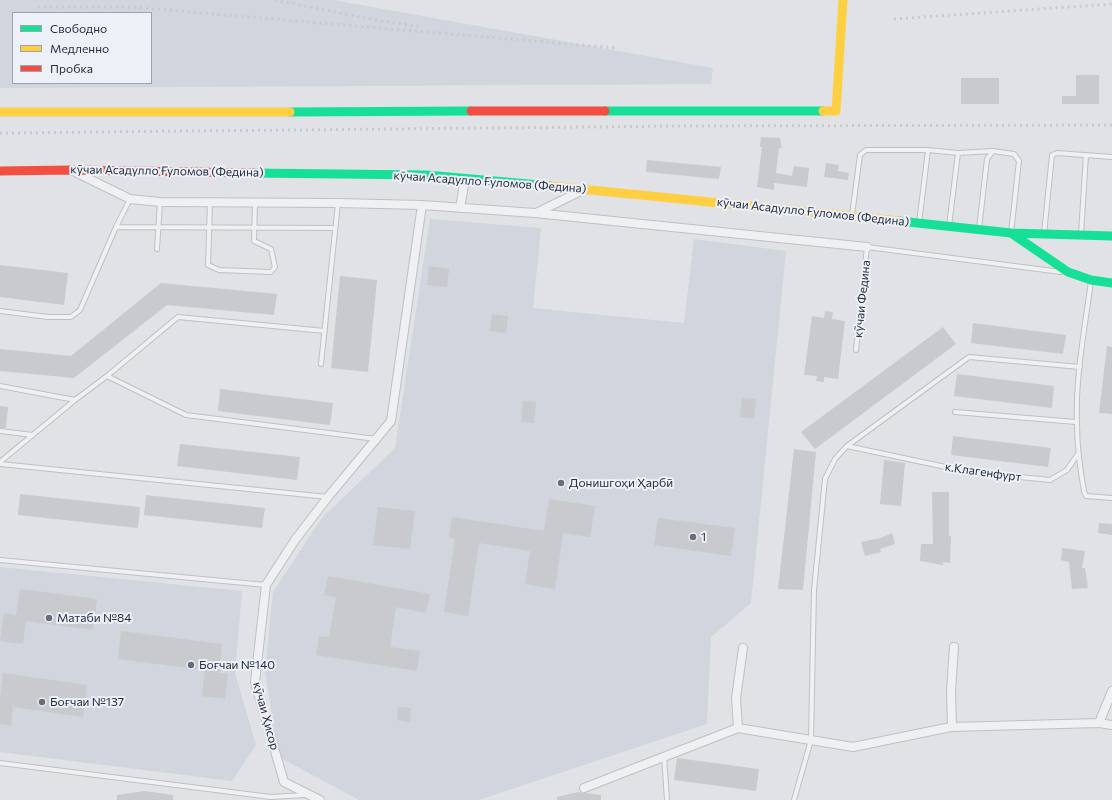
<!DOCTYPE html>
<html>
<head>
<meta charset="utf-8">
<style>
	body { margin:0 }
	#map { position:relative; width:1112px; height:800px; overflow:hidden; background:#e0e2e5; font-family:Commissioner,sans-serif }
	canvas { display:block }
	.legend { position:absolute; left:12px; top:12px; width:140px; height:72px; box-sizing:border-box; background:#edf0f6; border:1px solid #9da2ad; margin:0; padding:5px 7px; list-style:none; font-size:12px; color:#262e40 }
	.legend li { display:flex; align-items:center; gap:8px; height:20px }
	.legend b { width:20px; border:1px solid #9da2ad }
</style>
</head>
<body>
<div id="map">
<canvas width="1112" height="800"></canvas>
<ul class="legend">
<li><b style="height:5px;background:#16e098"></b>Свободно</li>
<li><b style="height:5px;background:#ffcf43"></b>Медленно</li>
<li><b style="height:5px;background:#f24e42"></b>Пробка</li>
</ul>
</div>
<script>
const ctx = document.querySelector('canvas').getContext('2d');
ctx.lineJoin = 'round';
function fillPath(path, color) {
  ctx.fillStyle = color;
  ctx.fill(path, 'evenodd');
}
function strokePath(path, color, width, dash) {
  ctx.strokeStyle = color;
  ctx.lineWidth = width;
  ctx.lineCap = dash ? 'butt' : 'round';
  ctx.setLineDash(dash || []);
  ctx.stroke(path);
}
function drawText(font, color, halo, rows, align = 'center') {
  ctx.font = font + ' Commissioner,sans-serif';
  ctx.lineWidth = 4;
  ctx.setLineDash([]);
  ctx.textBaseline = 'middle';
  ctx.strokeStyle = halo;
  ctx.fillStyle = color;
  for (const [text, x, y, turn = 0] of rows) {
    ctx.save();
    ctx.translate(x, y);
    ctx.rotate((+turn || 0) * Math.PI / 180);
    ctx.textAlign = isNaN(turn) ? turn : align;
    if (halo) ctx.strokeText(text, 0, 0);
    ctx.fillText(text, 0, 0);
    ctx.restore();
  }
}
const built = new Path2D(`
	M0,0H333L713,68L711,84L0,88ZM13,13H151V83H13Z
	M430,219L541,228L533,308L684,323L694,239L786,251L751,603L711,637L707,724L479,800H359L279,757L265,672L273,592L322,518L395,448Z
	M0,567L242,591L235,673L256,745L232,781L0,752Z`);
const building = new Path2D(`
	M1076,75H1099V104H1062V96H1076Z
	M961,78H999V104H961Z
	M761,137L780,138L782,148H779L776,173L792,176L794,166L809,168L807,187L774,183V190L757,187L762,147H760Z
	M647,160L721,167L719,179L646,172Z
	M826,163L839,165L838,171L849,173L848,180L824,177Z
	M0,265L68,273L64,305L0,297Z
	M429,266L449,269L447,287L427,285Z
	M340,276L377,280L368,372L331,368Z
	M161,283L277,294L274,315L167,305L74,378L0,371V349L71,356Z
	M825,311L833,312L832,319L845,321L838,379L824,377V382L816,381L817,376L804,375L812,316L824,318Z
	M492,314L508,316L506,333L490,331Z
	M973,323L1066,335L1063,354L971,343Z
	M943,327L956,344L815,449L801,432Z
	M1107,346L1112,347V414L1099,413Z
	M957,374L1054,386L1052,408L954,396Z
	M220,389L333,403L330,425L218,411Z
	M742,398L756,399L754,419L740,417Z
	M523,401L536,402L534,423L521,422Z
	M0,406L8,407L6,428H0Z
	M953,436L1051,448L1048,467L951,455Z
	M180,444L300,457L297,480L177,466Z
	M794,449L816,452L803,590L778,589Z
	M884,460L905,463L901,506L880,504Z
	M932,492H949V536H951L950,563L943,562V565L920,561L921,544H933Z
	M20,494L140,507L138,528L18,515Z
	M146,495L265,508L262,528L144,515Z
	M549,499L595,506L590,537L563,533L555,589L525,584L530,551L479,543L468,616L444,612L455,539L449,538L452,517L544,531Z
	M378,507L415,511L410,549L373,545Z
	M658,518L735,528L731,556L654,545Z
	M1099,523L1112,524V535L1098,533Z
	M892,533L895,544L880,549L881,552L865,556L861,542L881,538Z
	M1062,548L1085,551L1082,568H1085L1088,588L1072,589L1069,562L1061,560Z
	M328,576L430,594L426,613L396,607L390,647L420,651L417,671L316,655L319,636L329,637L336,597L324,595Z
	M20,589L97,599L93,630L26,621L23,644L0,641L4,613L16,615Z
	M121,631L222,644L219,673L228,674L225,699L202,696L205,670L118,659Z
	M3,673L87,685L83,717L13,707L11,726L0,724V698Z
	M398,707L411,708L410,722L397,720Z
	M677,758L759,769L756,791L674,780Z
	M144,791L173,795V800H117V795Z
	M578,792L601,795V800H557V797Z`);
const lane = new Path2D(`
	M210,202L208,265L219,270L271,272L275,267L271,249L254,241L255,202
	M852,215L860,155L866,150H928L958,153L993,151
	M919,223L928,150
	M949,226L958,153
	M116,227L335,228
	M979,229L987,159L993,151L1014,154L1019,161L1011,233
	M1044,234L1052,155L1057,153L1112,157
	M1081,234L1086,155
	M157,249L160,202
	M1091,281C1085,327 1075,378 1077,424C1077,447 1080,469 1084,491L1086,496L1112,498
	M0,311L48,317H71L80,310L116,227L130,199
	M856,350L867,247L1061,272
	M321,364L338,203
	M107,376L186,415L376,439
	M0,386L75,400L107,376L178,317L325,331
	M955,412L1076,422
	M0,431L33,435
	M847,446L969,472L1050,480L1067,470L1078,454
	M0,462L75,400
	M0,464L328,497
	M0,560L266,585
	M664,756L667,800
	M0,763L271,797L305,795
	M794,800L811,740L814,590L825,479L835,459L847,446L969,357L1080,367`);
const street = new Path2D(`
	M73,171L130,199L160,202L338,203L422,205L535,213L867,247
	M460,208L465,179
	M536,213L585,189
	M1099,723L1112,691
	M952,727L951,691L954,647
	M738,728L736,698L743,648
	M584,788L738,728L853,747L951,727L1099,723L1112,725
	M320,800L284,782L255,682L266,585L295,540L328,497L391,421L422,205`);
const fast = new Path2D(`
	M605,111H823
	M290,112L471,111
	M253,173L426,175L551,186
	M899,221L1011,233
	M1112,236L1011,233L1068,272L1091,280L1112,283`);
const slow = new Path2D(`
	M823,111H836L843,0
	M0,112H290
	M551,186L899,221`);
const jam = new Path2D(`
	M471,111H605
	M0,171L71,170L253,173`);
const rail = new Path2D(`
	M275,0L375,20L422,27
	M38,7H130L617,48
	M894,19L1112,4
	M0,133L686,126L1112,125`);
const markers = [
	[561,483,4,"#676d7a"],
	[693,537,4,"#676d7a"],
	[49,618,4,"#676d7a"],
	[191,665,4,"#676d7a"],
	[42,702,4,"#676d7a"]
];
const streetNames = [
	["кӯчаи Асадулло Ғуломов (Федина)",167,171,1],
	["кӯчаи Асадулло Ғуломов (Федина)",490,182,4],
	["кӯчаи Асадулло Ғуломов (Федина)",813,212,6],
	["кӯчаи Федина",862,299,-84],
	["к.Клагенфурт",983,472,8],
	["кӯчаи Ҳисор",266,716,75]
];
const poiNames = [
	["Донишгоҳи Ҳарбӣ",569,483],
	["1",701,537],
	["Матаби №84",57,618],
	["Боғчаи №140",199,665],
	["Боғчаи №137",50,702]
];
fillPath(built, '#d1d5dd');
fillPath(building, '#c8cacd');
strokePath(lane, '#bec0c3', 6);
strokePath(street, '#bec0c3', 10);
strokePath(lane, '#eff0f2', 4);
strokePath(street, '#eff0f2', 8);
strokePath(fast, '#16e098', 9);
strokePath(slow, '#ffcf43', 9);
strokePath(jam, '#f24e42', 9);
strokePath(rail, '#c8cacd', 3, [2, 4]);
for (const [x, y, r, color] of markers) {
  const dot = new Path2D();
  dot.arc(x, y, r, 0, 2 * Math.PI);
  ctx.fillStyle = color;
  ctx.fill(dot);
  strokePath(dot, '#edf0f6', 1.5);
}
drawText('12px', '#262e40', '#edf0f6', streetNames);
drawText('12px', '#262e40', '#edf0f6', poiNames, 'left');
</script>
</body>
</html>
